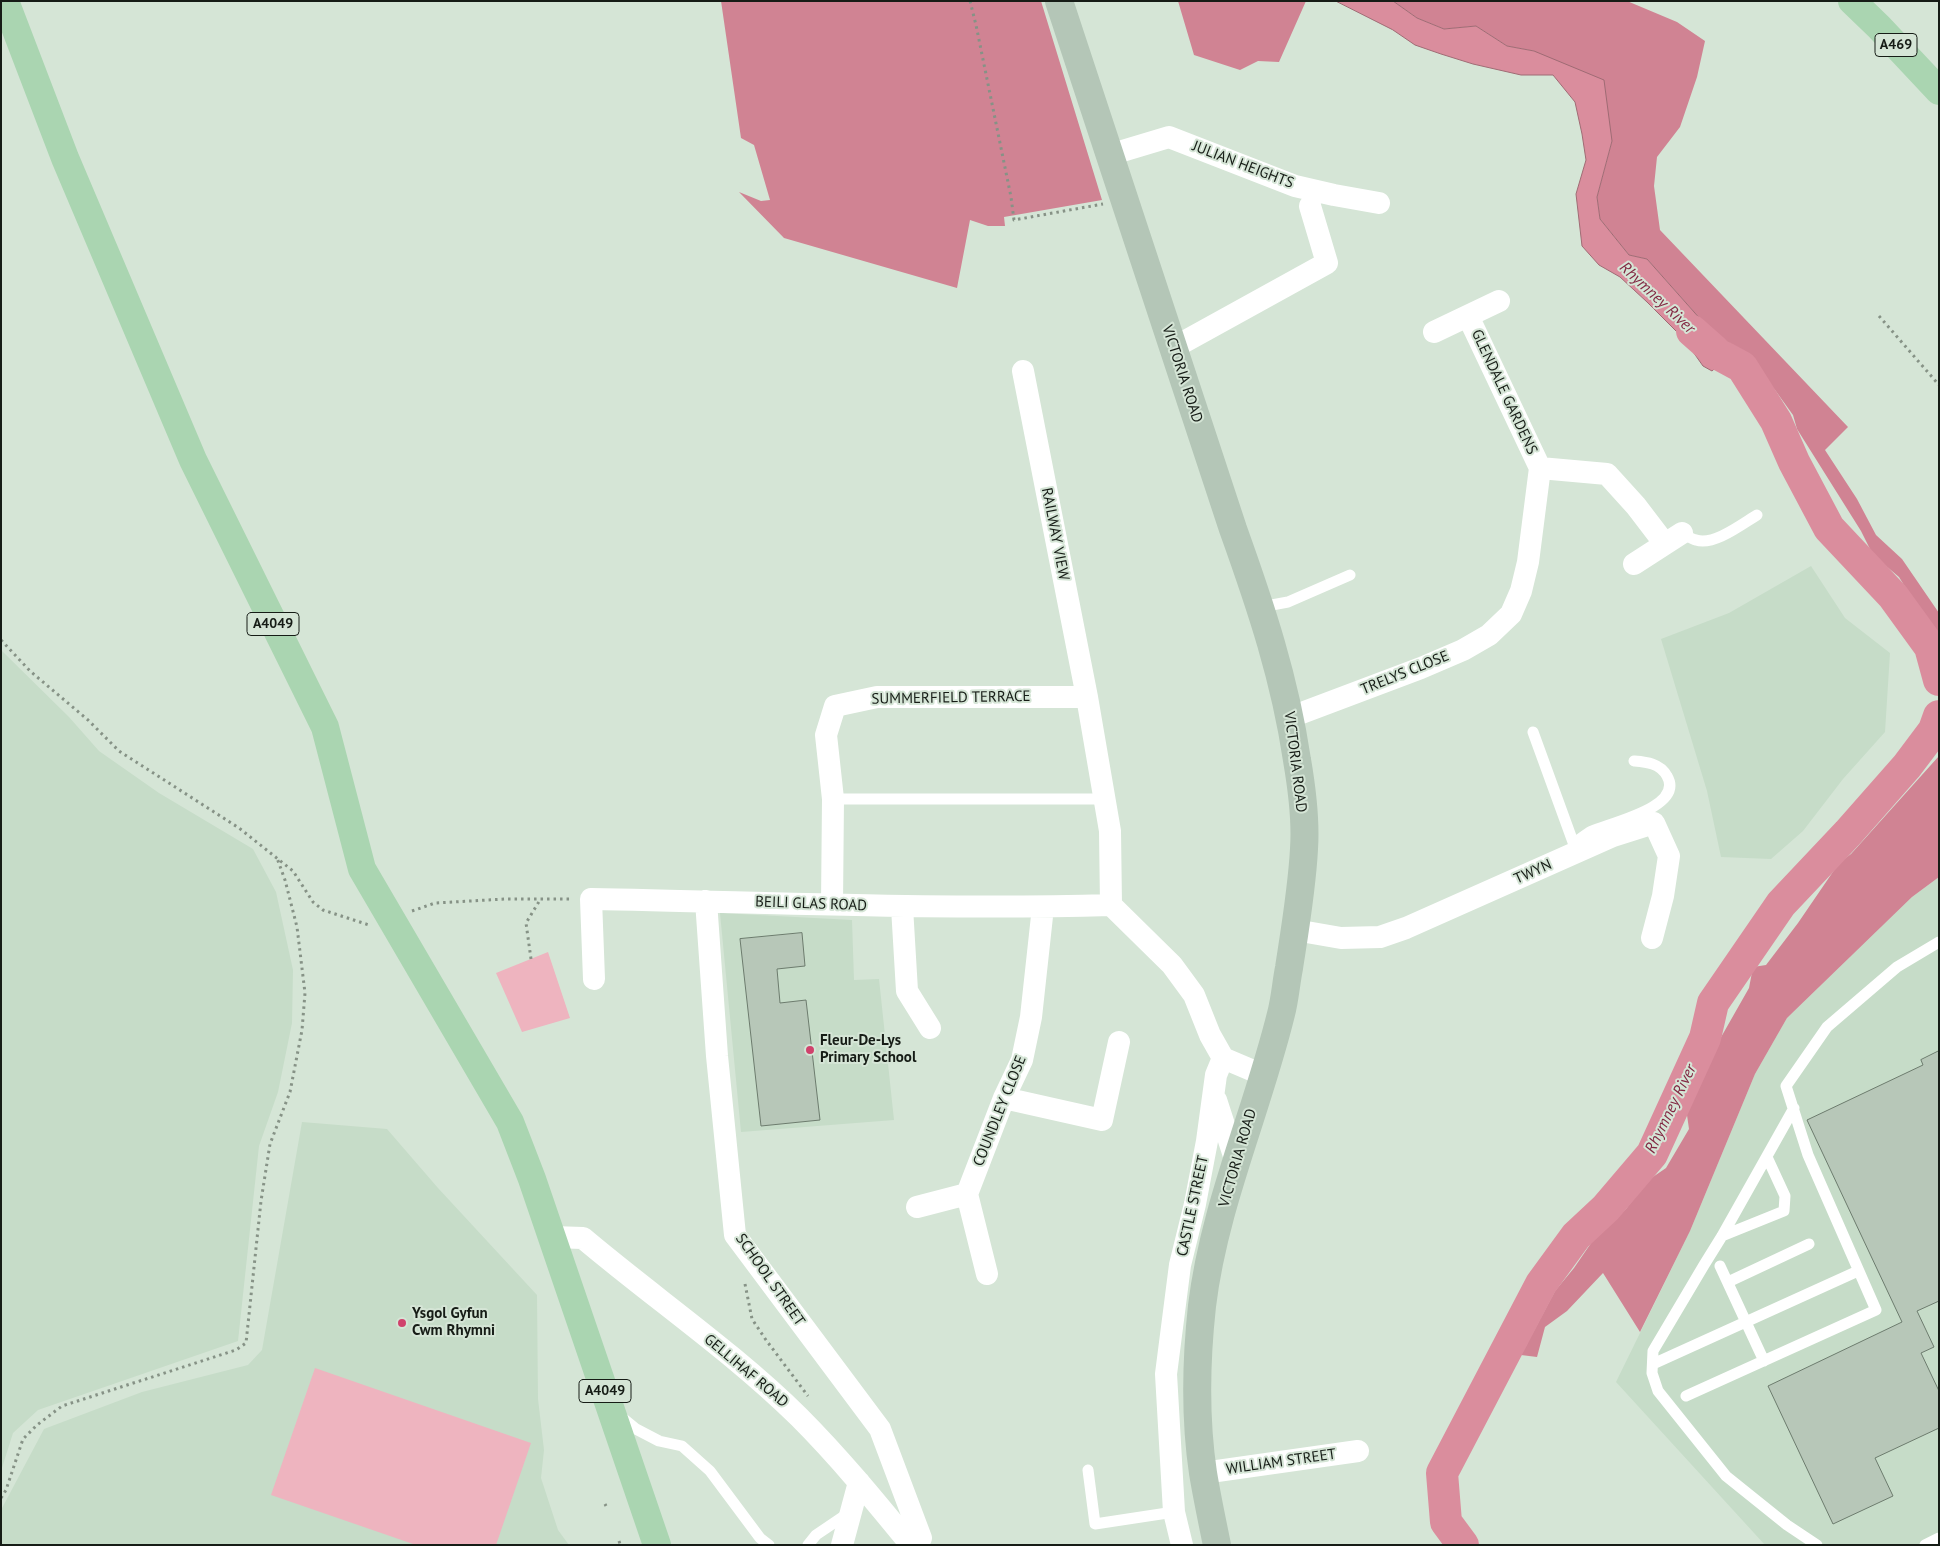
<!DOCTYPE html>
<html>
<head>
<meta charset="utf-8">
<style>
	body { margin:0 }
	#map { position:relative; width:1940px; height:1546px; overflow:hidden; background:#d5e5d6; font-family:"PT Sans",sans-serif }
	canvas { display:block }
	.frame { position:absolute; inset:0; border:2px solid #161c16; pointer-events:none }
</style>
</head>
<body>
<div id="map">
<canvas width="1940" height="1546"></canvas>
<div class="frame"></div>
</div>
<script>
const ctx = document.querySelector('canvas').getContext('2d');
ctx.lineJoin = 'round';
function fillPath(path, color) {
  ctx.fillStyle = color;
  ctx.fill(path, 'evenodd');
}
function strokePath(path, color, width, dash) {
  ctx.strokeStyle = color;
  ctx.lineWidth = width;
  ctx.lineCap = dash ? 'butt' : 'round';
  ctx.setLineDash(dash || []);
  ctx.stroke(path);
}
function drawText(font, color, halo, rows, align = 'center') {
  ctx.font = font + ' "PT Sans",sans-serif';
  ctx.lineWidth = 4;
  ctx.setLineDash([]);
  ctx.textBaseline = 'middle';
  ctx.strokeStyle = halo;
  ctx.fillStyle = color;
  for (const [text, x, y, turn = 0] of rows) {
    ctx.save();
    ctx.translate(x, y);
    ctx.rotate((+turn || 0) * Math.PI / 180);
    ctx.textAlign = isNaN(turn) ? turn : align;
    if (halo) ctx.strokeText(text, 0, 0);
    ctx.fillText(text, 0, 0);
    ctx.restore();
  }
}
const built = new Path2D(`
	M1811,566L1845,618L1890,653L1885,732L1843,779L1803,831L1771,859L1721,857L1707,791L1661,639L1729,613Z
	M1,650L69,717L99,751L159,793L253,849L276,892L293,970L292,1023L278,1092L259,1146L238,1341L38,1410L13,1433L1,1471Z
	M1939,877V1545H1765L1616,1382L1690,1231L1755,1074L1787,1018L1912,897Z
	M720,913L852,920L854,980L879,979L894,1120L741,1132Z
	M302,1122L387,1129L438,1188L537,1295L538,1399L544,1450L541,1478L558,1530L569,1545H1V1510L44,1429L142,1392L248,1365L262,1350Z`);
const green = new Path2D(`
	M548,952L570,1018L522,1032L496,973Z
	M315,1368L531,1443L496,1545H416L271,1495Z`);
const forest = new Path2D(`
	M721,1H1041L1102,200L1004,217L1005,226H988L970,220L957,288L784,238L739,192L761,201L770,200L754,145L741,138Z
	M1178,1H1306L1279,62L1258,61L1240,70L1194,55Z
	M1393,1H1627L1677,22L1705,41L1697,77L1680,127L1657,157L1654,186L1660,230L1848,427L1825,450L1857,499L1876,535L1902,559L1939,613V642L1899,577L1873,555L1861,531L1797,429L1793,415L1775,390L1737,348L1710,330L1647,259L1629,255L1600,219L1597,197L1612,141L1534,51L1507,46L1476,26L1444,29L1417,18Z
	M1939,756V877L1912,897L1787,1018L1755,1074L1690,1231L1640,1332L1603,1273L1567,1311L1545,1327L1537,1357L1521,1355L1555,1291L1574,1268L1598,1233L1626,1209L1647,1181L1666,1168L1689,1129L1686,1108L1720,1039L1749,988L1753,967L1766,965L1798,923L1839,863L1851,854Z`);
const water = new Path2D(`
	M1336,1H1393L1417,18L1444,29L1476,26L1507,46L1534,51L1604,80L1612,141L1597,197L1600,219L1629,255L1647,259L1710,330L1737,348L1712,371L1703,366L1684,339L1647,302L1620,277L1599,265L1582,246L1576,194L1586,160L1582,134L1575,102L1553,75H1521L1473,64L1441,54L1415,45L1393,30Z`);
const river = new Path2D(`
	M1692,331L1718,354L1742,367L1776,421L1794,462L1829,528L1893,596L1930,647L1939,680
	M1463,1545L1446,1522L1442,1473L1541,1284L1576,1236L1606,1208L1652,1154L1705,1038L1713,1003L1781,904L1848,833L1907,766L1934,730L1939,716`);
const building = new Path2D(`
	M802,933L805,966L777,969L780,1003L806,1000L820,1120L761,1126L740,939Z
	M1939,1051V1301L1917,1311L1934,1347L1921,1353L1939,1391V1428L1875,1458L1893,1496L1833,1524L1768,1386L1902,1322L1807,1120L1923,1065L1921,1060Z`);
const path = new Path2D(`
	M970,1L976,25L1011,197L1014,220L1103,204
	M1879,316L1939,385
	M1,640L30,671L88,720L119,751L239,828L293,871L313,902L323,910L369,925
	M412,911L435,903L506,899H572
	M531,959L526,923L540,900
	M745,1284L752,1319L766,1340L808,1396
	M1,1498L6,1490L23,1439L37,1425L62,1406L236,1350L246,1343L261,1201L270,1144L290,1092L302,1030L305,993L297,927L285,880L277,858
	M605,1504L606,1506
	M619,1541L620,1544`);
const service = new Path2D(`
	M1682,533C1686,535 1691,539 1696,540C1714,546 1742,524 1757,515
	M1261,607L1288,602L1350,575
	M1533,732L1577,853
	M833,799H1104
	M1577,851L1580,839C1584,836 1588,833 1592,831C1610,823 1685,807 1667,776C1660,763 1646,762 1634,761
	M1794,1108L1722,1236L1704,1265L1653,1351L1652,1373L1658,1391L1726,1476L1787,1525L1817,1545
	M1722,1236L1784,1211L1785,1196L1767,1157
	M1720,1266L1764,1361
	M1728,1282L1809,1244
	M1653,1364L1858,1271
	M1686,1396L1876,1310L1808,1155L1786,1086L1827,1027L1897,967L1939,942
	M619,1415L636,1429L659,1441L682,1446L710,1471L760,1538L769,1545
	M1088,1470L1095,1524L1174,1512
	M808,1545L816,1535L850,1512
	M1925,1545L1939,1538`);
const minor = new Path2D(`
	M1109,155L1169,137L1295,186L1334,195L1379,203
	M1434,332L1499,301
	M1173,348L1327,263L1310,206
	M1023,371L1087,697L1110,831L1111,905
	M1540,468L1607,474L1636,506L1665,544
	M1634,564L1682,533
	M1291,717L1421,668L1463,650L1489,635L1511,614L1521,591L1528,562L1540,468L1468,316
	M706,901L717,1056L735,1235L880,1429L921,1538
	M832,904L833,799L826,735L835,706L877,697H1087
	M1111,905L1172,965L1194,995L1210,1035L1223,1058L1216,1075L1207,1141L1195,1204L1180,1265L1166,1374L1174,1512L1182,1545
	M902,907L907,991L930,1028
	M1295,930L1341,938L1380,937L1406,928L1613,836L1654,823L1669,856L1663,896L1652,938
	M594,979L591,899C764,902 937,910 1111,905
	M1223,1058L1263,1075
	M1004,1098L1102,1120L1119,1042
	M1216,1100L1236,1162
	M917,1207L967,1194
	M552,1237L583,1238C654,1298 732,1351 799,1417C839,1457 875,1501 911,1545
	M987,1274L967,1194L1004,1098L1022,1060L1031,1017L1043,907
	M1203,1473L1358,1451
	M842,1545L859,1482`);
const secondary = new Path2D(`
	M1059,1L1233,529C1261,607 1285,679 1297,760C1302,789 1306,820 1304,849C1302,888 1295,929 1289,968C1286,983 1285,999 1281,1014C1257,1112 1214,1206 1202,1306C1196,1361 1195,1419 1203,1473C1207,1497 1212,1521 1217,1545`);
const primary = new Path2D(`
	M5,1L65,158L193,460L325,727L362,869L510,1122L532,1179L657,1545
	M1852,1L1879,27L1939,91`);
const markers = [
	[810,1050,5,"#d0426c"],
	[402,1323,5,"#d0426c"]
];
const shields = [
	[1896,45,42],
	[273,624,52],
	[605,1391,52]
];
const shieldNames = [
	["A469",1896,45],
	["A4049",273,624],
	["A4049",605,1391]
];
const streetNames = [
	["JULIAN HEIGHTS",1243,165,21],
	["VICTORIA ROAD",1182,374,72],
	["GLENDALE GARDENS",1504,392,65],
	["RAILWAY VIEW",1055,534,79],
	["TRELYS CLOSE",1405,673,-22],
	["SUMMERFIELD TERRACE",951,698,-1],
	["VICTORIA ROAD",1295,762,83],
	["TWYN",1533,872,-24],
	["BEILI GLAS ROAD",811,904,2],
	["COUNDLEY CLOSE",1000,1111,-68],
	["VICTORIA ROAD",1238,1158,-74],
	["CASTLE STREET",1193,1206,-78],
	["SCHOOL STREET",770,1280,55],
	["GELLIHAF ROAD",746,1371,40],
	["WILLIAM STREET",1281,1462,-8]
];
const poiNames = [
	["Fleur-De-Lys",820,1041],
	["Primary School",820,1058],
	["Ysgol Gyfun",412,1314],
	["Cwm Rhymni",412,1331]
];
const waterNames = [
	["Rhymney River",1657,298,43],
	["Rhymney River",1671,1109,-64]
];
fillPath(built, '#c6dcc8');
fillPath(green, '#eeb4bf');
fillPath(forest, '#d08393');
fillPath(water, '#da8d9d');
strokePath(water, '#9f6b74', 1);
strokePath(river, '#da8d9d', 32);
fillPath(building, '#b7c7b8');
strokePath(building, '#6d7c6e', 1);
strokePath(path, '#869286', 3, [2.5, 4]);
strokePath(service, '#fff', 11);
strokePath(minor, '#fff', 22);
strokePath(secondary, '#b4c6b7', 28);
strokePath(primary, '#aad5b1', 28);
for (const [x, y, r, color] of markers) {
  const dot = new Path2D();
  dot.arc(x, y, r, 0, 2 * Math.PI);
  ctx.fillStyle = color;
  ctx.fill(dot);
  strokePath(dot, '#d5e5d6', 2);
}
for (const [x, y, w] of shields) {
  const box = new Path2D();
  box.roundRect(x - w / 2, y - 11.5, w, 23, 4);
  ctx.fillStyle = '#d5e5d6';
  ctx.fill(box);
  strokePath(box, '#161c16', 1);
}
drawText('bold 14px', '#161c16', null, shieldNames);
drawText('15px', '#161c16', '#d5e5d6', streetNames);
drawText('bold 15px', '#161c16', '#d5e5d6', poiNames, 'left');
drawText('italic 16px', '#822742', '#d5e5d6', waterNames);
</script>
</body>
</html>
